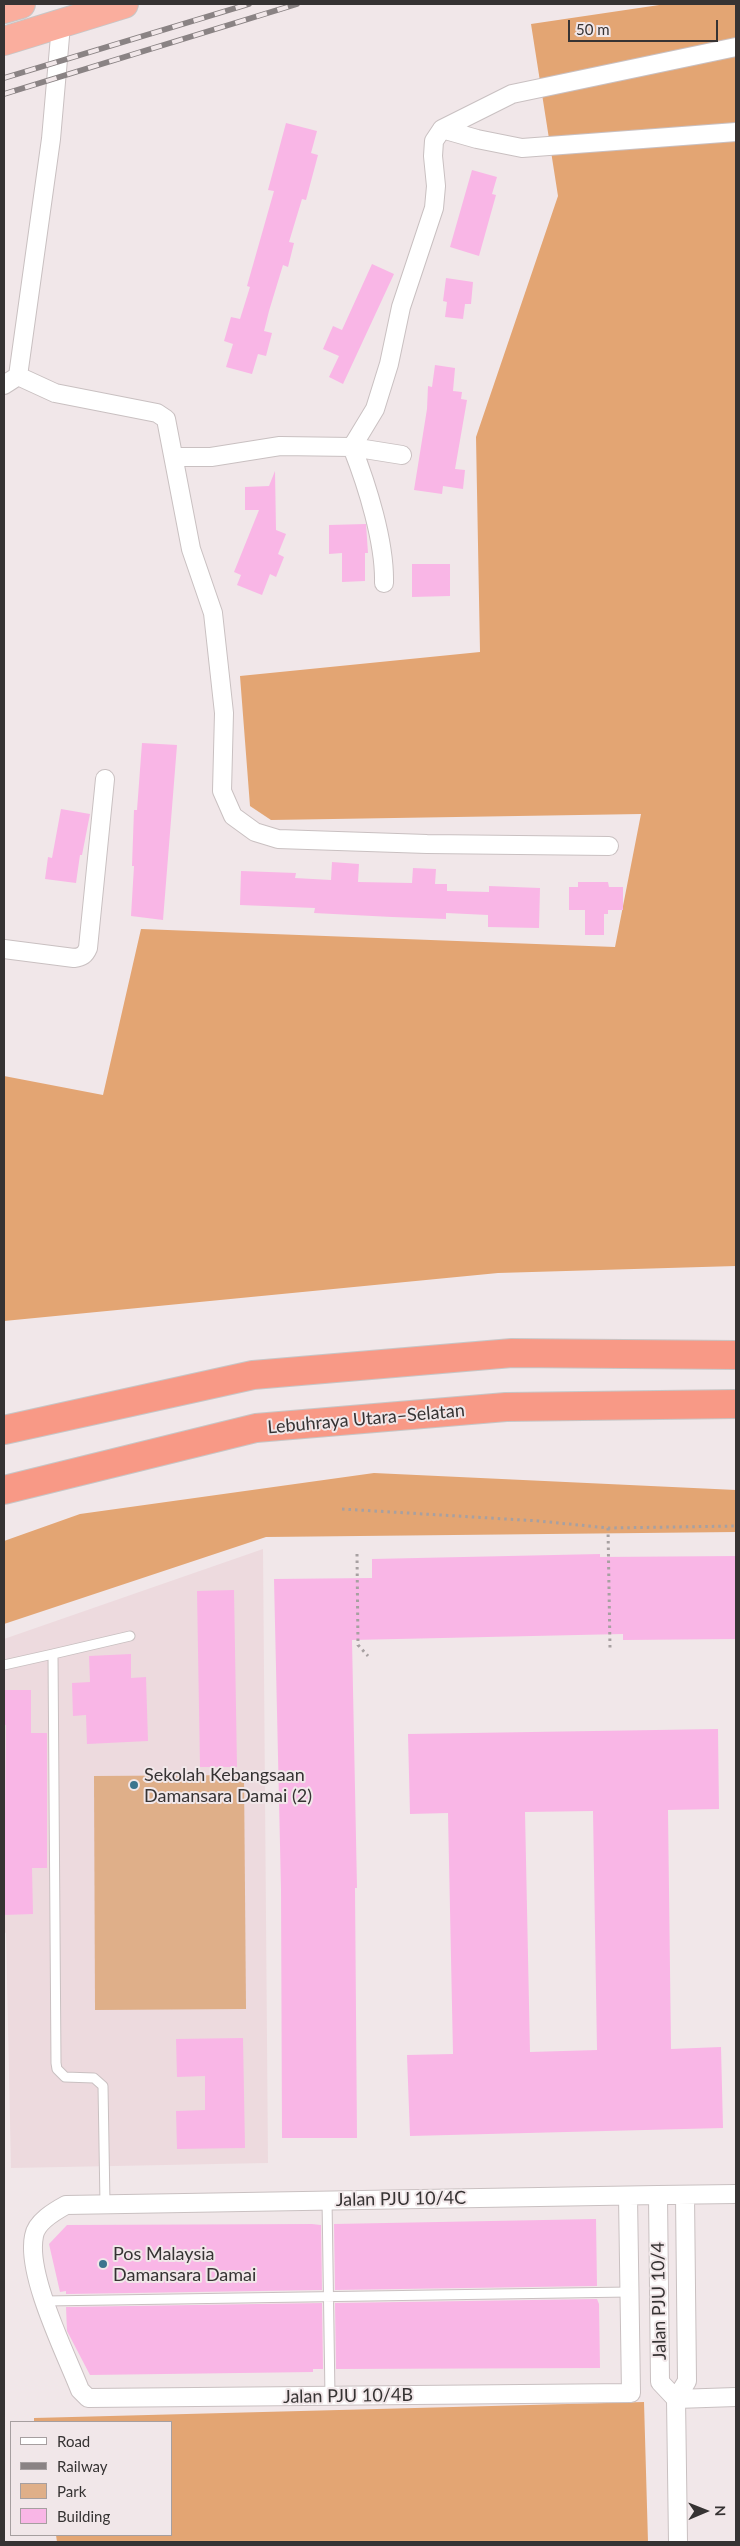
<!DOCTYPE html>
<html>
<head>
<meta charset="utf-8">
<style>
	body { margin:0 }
	#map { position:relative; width:740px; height:2546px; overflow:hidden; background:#f1e7e9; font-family:Lato,sans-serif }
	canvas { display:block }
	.frame { position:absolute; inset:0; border:5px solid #363333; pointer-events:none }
	.legend { position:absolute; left:10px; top:2421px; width:162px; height:115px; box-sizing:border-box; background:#f1e7e9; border:1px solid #a69fa0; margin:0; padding:6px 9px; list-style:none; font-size:15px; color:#363333 }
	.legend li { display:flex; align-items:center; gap:10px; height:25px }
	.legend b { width:25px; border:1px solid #a69fa0 }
	.north { position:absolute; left:680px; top:2486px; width:50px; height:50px; -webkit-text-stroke:4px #f1e7e9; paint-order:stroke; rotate:89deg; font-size:14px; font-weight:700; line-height:20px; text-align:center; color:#363333 }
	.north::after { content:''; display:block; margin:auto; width:18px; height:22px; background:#363333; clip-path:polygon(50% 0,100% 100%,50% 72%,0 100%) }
	.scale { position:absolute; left:568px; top:20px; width:150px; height:22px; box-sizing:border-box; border:2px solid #363333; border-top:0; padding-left:6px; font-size:15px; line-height:18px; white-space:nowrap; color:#363333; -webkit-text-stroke:4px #f1e7e9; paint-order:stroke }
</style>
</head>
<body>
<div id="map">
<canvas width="740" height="2546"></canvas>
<div class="frame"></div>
<ul class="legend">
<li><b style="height:6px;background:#fff"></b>Road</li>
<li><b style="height:6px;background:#8a8384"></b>Railway</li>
<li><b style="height:14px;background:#dfaf89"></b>Park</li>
<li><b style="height:14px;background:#f9b6e6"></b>Building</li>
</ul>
<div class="north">N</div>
<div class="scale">50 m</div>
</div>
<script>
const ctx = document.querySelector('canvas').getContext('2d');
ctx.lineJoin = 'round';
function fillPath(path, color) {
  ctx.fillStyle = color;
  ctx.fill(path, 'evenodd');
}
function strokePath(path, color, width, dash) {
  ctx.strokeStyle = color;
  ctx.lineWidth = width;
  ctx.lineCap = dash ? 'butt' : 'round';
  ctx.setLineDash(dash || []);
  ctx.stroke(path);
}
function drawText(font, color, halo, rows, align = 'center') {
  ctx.font = font + ' Lato,sans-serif';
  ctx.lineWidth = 4;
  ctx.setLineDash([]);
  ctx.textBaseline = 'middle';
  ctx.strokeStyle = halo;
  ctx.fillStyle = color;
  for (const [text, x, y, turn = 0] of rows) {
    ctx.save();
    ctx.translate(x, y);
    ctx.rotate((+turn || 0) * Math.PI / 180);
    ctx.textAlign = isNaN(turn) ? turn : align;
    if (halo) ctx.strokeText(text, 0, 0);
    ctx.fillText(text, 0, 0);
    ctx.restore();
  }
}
const built = new Path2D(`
	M263,1549L268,2163L11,2168L6,1933L4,1932V1639Z`);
const green = new Path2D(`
	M244,1775L246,2009L95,2010L94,1776Z`);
const forest = new Path2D(`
	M666,4H736V1266L498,1273L4,1321V1076L103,1095L141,929L615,947L641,814L271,820L250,806L240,676L480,652L476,437L558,196L531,24Z
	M374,1473L736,1490V1532L266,1537L4,1624V1541L80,1514Z
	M644,2402L648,2542H57L56,2535H171V2422H34V2418Z`);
const building = new Path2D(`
	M286,123L317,131L311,153L318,155L306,200L302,199L289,242L294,243L288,267L283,265L269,311L264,331L272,333L266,356L258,354L252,374L226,367L233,344L224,341L231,317L240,319L250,287L247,286L274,191L268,190Z
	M472,170L497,177L492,194L496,195L479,256L450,247Z
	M372,264L394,274L343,384L329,377L339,356L323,349L333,326L342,330Z
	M446,278L473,282L471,304H465L463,319L445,317L447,302L443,301Z
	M435,365L455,368L453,391L462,392L461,399L467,400L455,469L465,470L463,489L443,486L442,494L414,490L427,409L428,386L432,387Z
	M275,471L276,530L286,534L278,554L284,557L276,577L270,574L262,595L237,585L241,575L234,572L259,510H245V487L269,486Z
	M366,524L368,553H365V581L342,582V553L329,554V525Z
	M412,564H450V596L412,597Z
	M142,743L177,745L163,920L131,916L134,866H132L134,810H137Z
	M61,809L90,814L82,855H80L76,883L45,879L48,857L52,858Z
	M332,862L359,864L358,882L412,883L413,868L436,869L435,884H447V891L489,892V886L540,888L539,928L488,927V915L446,913V919L392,917L314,913L315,908L240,905L241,871L296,873L295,878L331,880Z
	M578,882H608L609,887H623V910H608V914H604V935H585V910H569V887H578Z
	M600,1554V1557L736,1556V1639L623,1640V1634L352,1640L357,1888H355L357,2138H282L281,1889L274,1579L372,1578V1559Z
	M234,1590L237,1767H200L197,1591Z
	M131,1654V1678L146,1677L148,1741L87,1744L86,1715L73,1716L72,1683L90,1682L89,1656Z
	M4,1690H31V1733H47V1868H32L33,1914L4,1915L6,1725H4Z
	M718,1729L719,1809L668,1810L671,2049L721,2047L723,2128L410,2136L407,2055L453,2054L448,1813L410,1814L408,1734ZM593,1811L597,2050L530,2052L525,1812Z
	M243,2038L245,2148L177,2149L176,2111L205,2110V2076L177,2077L176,2039Z
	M596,2219L597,2286L335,2290L334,2224Z
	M312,2224L321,2225L322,2290L66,2294V2291L60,2292L49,2244L67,2225Z
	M597,2299L599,2304L600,2368L336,2369L335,2303Z
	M322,2303L323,2369H313V2372L90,2375L67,2331L66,2307Z`);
const path = new Path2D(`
	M342,1509L539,1521L608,1528L736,1526
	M608,1528L610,1648
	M357,1554L358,1645L368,1656`);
const service = new Path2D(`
	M4,1665L53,1654
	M327,2200L330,2397
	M105,2204L103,2086L94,2078L65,2077L57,2069L56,2063L53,1654L130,1636
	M45,2301L629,2292`);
const minor = new Path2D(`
	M61,25L51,139L18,376L55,393L157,413L166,419L191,549L213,613L224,713L222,791L233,816L255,832L278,839L427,844L609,846
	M442,129L477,139L522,148L736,132
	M4,385L18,376
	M175,457H211L280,446L352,447L375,409L389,364L401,307L434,208L436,186L433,156L434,141L442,129L512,94L736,47
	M384,583C385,542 367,485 352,447L402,455
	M4,949L74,958C82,957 85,955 88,948L105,779
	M658,2195L660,2382L676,2399
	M628,2196L631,2393L88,2398L80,2390C65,2352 26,2274 34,2236C36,2222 55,2211 66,2205L658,2195L736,2194
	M676,2399L736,2397
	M678,2542L676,2399L687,2381L685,2195`);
const trunk = new Path2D(`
	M4,9L21,4
	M4,41L124,4`);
const motorway = new Path2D(`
	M4,1430L253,1375L512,1353L736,1355
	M4,1490L256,1428L506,1407L736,1404`);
const rail = new Path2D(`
	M4,78L249,4
	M4,94L297,4`);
const markers = [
	[134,1785,5,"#3b758e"],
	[103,2264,5,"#3b758e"]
];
const streetNames = [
	["Lebuhraya Utara–Selatan",366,1419,-5],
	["Jalan PJU 10/4C",401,2199,-1],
	["Jalan PJU 10/4",659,2301,-91],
	["Jalan PJU 10/4B",348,2396,-1]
];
const poiNames = [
	["Sekolah Kebangsaan",144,1775],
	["Damansara Damai (2)",144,1796],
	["Pos Malaysia",113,2254],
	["Damansara Damai",113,2275]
];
fillPath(built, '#eddade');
fillPath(green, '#dfaf89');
fillPath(forest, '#e3a573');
fillPath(building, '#f9b6e6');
strokePath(service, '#c9c0c1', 11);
strokePath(minor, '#c9c0c1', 20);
strokePath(trunk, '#c7c6c6', 30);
strokePath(motorway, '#c7c6c6', 30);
strokePath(path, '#a7a0a1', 3, [2.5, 4]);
strokePath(service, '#fff', 9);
strokePath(minor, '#fff', 18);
strokePath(trunk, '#faae9e', 28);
strokePath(motorway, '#f89986', 28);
strokePath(rail, '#8a8384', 5.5);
strokePath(rail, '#f1e7e9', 4, [11]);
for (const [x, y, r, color] of markers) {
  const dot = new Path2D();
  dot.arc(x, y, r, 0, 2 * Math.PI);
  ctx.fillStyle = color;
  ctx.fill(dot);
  strokePath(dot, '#f1e7e9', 2);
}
drawText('18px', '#363333', '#f1e7e9', streetNames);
drawText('18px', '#363333', '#f1e7e9', poiNames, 'left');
</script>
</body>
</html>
